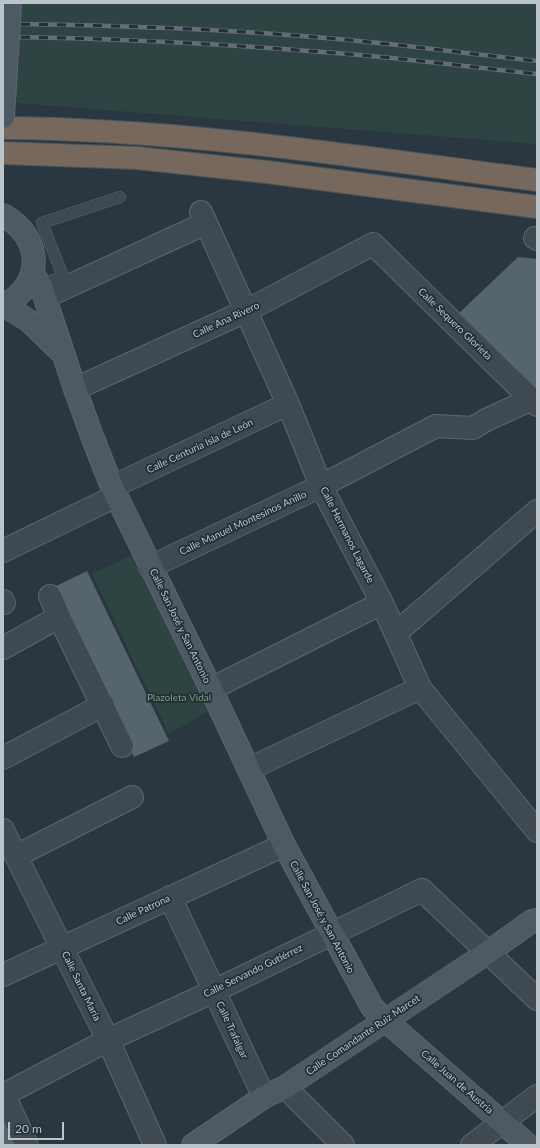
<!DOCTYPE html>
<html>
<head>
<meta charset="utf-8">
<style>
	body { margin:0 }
	#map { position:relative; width:540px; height:1148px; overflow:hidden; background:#2a3741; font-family:Lato,sans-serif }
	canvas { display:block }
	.frame { position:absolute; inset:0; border:4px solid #bbc4cb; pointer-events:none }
	.scale { position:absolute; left:8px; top:1122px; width:56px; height:18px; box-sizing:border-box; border:2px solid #bbc4cb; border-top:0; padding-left:5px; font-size:12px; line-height:14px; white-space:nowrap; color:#bbc4cb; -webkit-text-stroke:3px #232e36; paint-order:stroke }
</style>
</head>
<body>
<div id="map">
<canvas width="540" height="1148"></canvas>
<div class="frame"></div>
<div class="scale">20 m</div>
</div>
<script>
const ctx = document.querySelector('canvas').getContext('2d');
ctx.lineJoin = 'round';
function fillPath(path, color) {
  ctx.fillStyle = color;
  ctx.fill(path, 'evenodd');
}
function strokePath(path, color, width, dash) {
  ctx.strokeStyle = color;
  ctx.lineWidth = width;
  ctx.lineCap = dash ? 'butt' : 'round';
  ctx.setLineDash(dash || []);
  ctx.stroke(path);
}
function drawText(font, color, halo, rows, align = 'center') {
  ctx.font = font + ' Lato,sans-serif';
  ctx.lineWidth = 3.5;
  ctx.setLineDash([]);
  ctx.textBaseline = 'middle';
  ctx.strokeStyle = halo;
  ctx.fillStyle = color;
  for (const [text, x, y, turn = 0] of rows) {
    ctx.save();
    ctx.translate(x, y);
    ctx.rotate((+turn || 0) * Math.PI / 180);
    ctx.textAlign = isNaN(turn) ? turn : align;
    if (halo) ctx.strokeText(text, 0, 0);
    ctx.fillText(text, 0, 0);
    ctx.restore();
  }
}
const green = new Path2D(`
	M3,3H537V144L3,102Z
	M133,555L212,709L169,734L92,574Z`);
const building = new Path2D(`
	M518,257L537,259V391L499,352L458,314Z
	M87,571L169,741L134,757L52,588Z
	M3,1112L19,1145H3Z`);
const lane = new Path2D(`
	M41,286L63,276L42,223L120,197`);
const street = new Path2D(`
	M201,212L288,404L321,486L382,603L420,688L537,831
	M535,238L537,239
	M45,297L206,223
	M75,389L246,311L373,244L537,405
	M112,487L288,404
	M3,551L116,496
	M150,567L321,486L436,426L473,428L486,420L532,399
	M50,596L59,617L122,746
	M3,601L4,603
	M396,633L537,511
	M3,648L59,617
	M211,689L382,603
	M3,758L103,705
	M249,769L420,688
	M3,830L108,1040L155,1145
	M16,856L132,797
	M170,897L264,1097
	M3,975L284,845
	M285,1087L343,1145
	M3,1093L27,1145
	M3,1095L108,1040L214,991L422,890L537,999
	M472,1145L537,1096`);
const secondary = new Path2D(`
	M3,215C43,237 45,284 3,306
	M32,273L41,286L75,389L92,436L112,487L211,689L284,845L372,1007L385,1020L528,1145
	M4,305L29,321L61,352
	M193,1145L264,1097L285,1087L487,953L532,921L537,920`);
const highway = new Path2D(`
	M3,128C182,129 360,157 537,180
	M3,153L137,158L267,172L537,207`);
const rail = new Path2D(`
	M3,24C115,25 227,29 338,39C405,45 471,54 537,61
	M3,37C114,38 225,44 335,53C403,58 470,67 537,74`);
const secondaryBridge = new Path2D(`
	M3,117L10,3`);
const streetNames = [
	["Calle Ana Rivero",226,320,-25],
	["Calle Sequero Glorieta",455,324,44],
	["Calle Centuria Isla de León",200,446,-25],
	["Calle Manuel Montesinos Anillo",243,523,-25],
	["Calle Hermanos Lagarde",347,535,63],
	["Calle San José y San Antonio",180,626,64],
	["Calle Patrona",143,910,-25],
	["Calle San José y San Antonio",322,917,62],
	["Calle Servando Gutiérrez",253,971,-26],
	["Calle Santa María",81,986,64],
	["Calle Trafalgar",232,1030,65],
	["Calle Comandante Ruiz Marcet",363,1035,-34],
	["Calle Juan de Austria",457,1082,41]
];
const parkNames = [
	["Plazoleta Vidal",179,698]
];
fillPath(green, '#2d4442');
fillPath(building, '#56646d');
strokePath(lane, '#5c676e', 12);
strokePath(street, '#5c676e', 24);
strokePath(secondary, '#5c676e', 24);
strokePath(highway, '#49545b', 24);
strokePath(lane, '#3e4951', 11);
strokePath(street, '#3e4951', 22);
strokePath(secondary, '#4d5963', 22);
strokePath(highway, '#76685c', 22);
strokePath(rail, '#616d77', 4.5);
strokePath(rail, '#232e36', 3, [9]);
strokePath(secondaryBridge, '#5c676e', 24, []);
strokePath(secondaryBridge, '#4d5963', 22);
drawText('10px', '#bbc4cb', '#232e36', streetNames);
drawText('10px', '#7c9e7f', '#232e36', parkNames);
</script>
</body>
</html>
